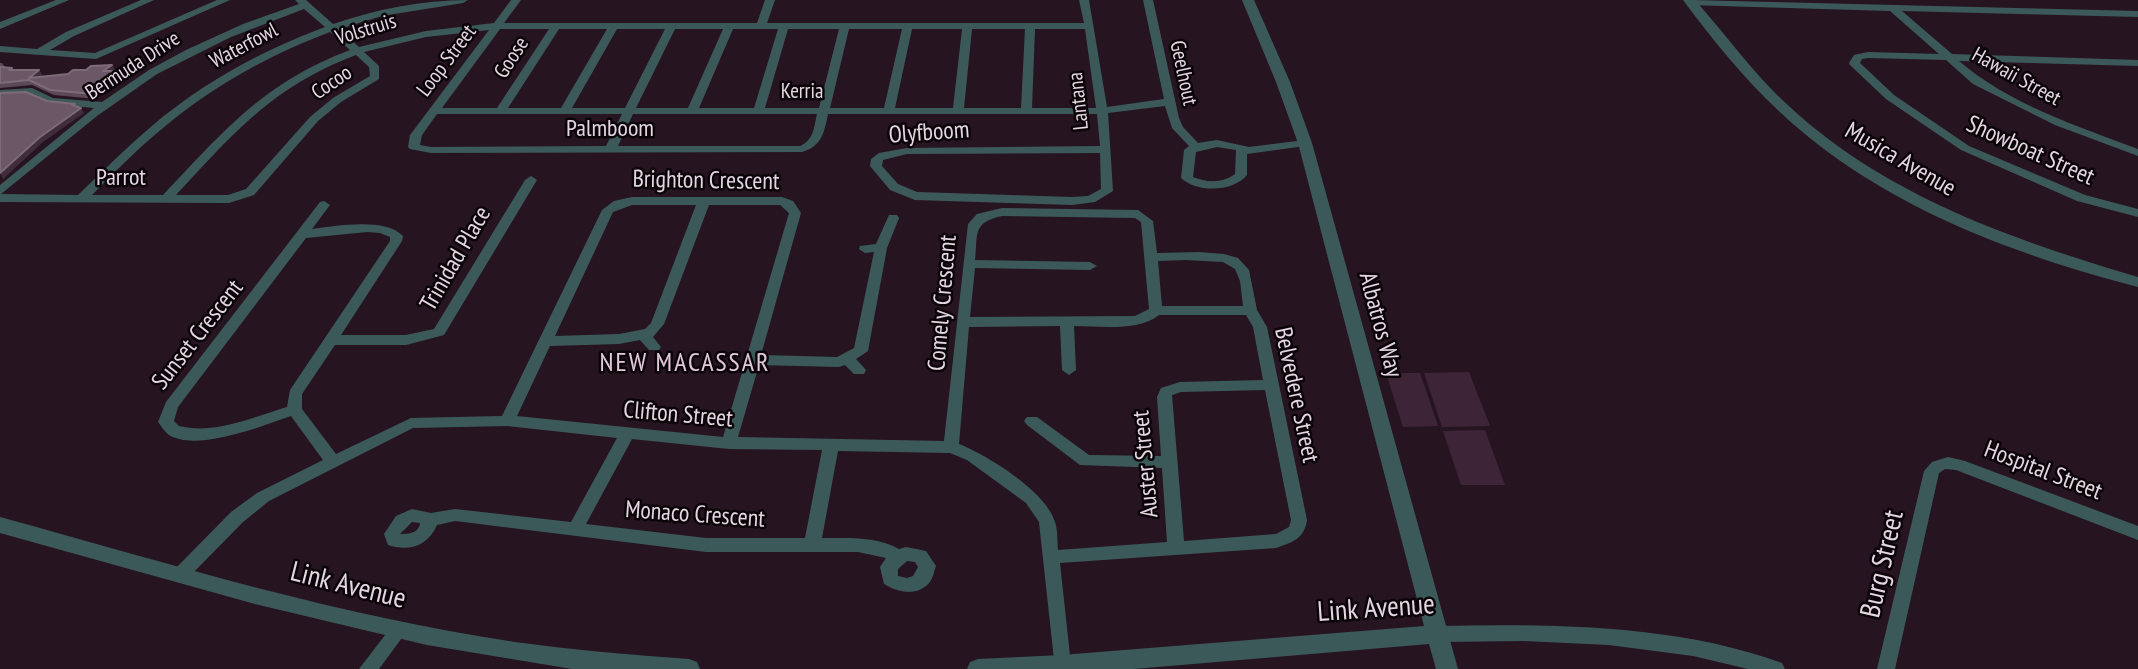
<!DOCTYPE html>
<html>
<head>
<meta charset="utf-8">
<style>
	body { margin:0 }
	canvas { display:block; background:#261421 }
</style>
</head>
<body>
<canvas width="2138" height="669"></canvas>
<script>
const ctx = document.querySelector('canvas').getContext('2d');
ctx.lineJoin = 'round';
function fillPath(path, color) {
  ctx.fillStyle = color;
  ctx.fill(path, 'evenodd');
}
function strokePath(path, color, width, dash) {
  ctx.strokeStyle = color;
  ctx.lineWidth = width;
  ctx.lineCap = dash ? 'butt' : 'round';
  ctx.setLineDash(dash || []);
  ctx.stroke(path);
}
function drawText(font, color, halo, rows, align = 'center') {
  ctx.font = font + ' "PT Sans Narrow",sans-serif';
  ctx.lineWidth = 5;
  ctx.setLineDash([]);
  ctx.textBaseline = 'middle';
  ctx.strokeStyle = halo;
  ctx.fillStyle = color;
  for (const [text, x, y, turn = 0] of rows) {
    ctx.save();
    ctx.translate(x, y);
    ctx.rotate((+turn || 0) * Math.PI / 180);
    ctx.textAlign = isNaN(turn) ? turn : align;
    if (halo) ctx.strokeText(text, 0, 0);
    ctx.fillText(text, 0, 0);
    ctx.restore();
  }
}
const green = new Path2D(`
	M1469,372L1490,426L1442,427L1424,373Z
	M1386,373H1420L1438,426L1403,427Z
	M1485,430L1505,485H1461L1443,431Z`);
const minor = new Path2D(`
	M56,0H69L0,29V22Z
	M141,0H154L74,36L50,50L95,53L217,0H230L96,59L0,52V46L37,49L66,32Z
	M295,0H306L333,24C377,9 422,0 468,0L463,3L382,16L339,29L359,47L426,31L494,23L511,0H521L504,23H757L765,0H775L767,23H1084L1079,0H1089L1107,107L1164,99L1143,0H1153L1179,118L1183,127L1198,143L1217,140L1249,147L1305,140L1311,143L1305,146L1247,154V175C1233,192 1197,193 1181,178L1184,150L1189,146L1172,128L1165,106L1108,113L1113,191L1095,202L1072,205L915,200L890,190L870,166L871,159L879,153L907,148L1100,146L1097,114H828C824,133 822,146 802,152L431,153L410,149L408,147L410,135L489,30L426,37L364,52L379,66V79L341,102L318,121L254,195L229,203L0,202V185L94,108L51,104L30,94L0,96V90L32,88L53,98L102,102L149,70L186,50L243,24L299,4ZM304,9L325,27C263,50 204,82 153,125C127,147 103,171 78,195L1,194L97,116L157,74L231,37ZM500,29H549L497,108H442ZM559,29H607L561,108H508ZM617,29H665L625,108H572ZM675,29H723L688,108H636ZM733,29H778L754,108H699ZM788,29H839L819,108H765ZM849,29H902L884,108H830ZM912,29H962L953,108H895ZM972,29H1025L1021,108H964ZM1035,29H1085L1096,108H1032ZM330,32L350,50C263,83 225,130 163,195H92C115,172 138,148 163,128C213,86 269,55 330,32ZM356,55L369,67L370,76L333,98L310,117L246,189L228,195H176C235,132 272,87 356,55ZM437,114H622L606,146L431,147L420,145L422,135ZM633,114H817C814,127 814,140 800,146H618ZM1217,147L1236,150L1235,174C1223,183 1207,183 1193,177L1196,152ZM1100,153L1101,189L1088,196L1072,197L917,192L898,184L882,166L883,160L907,154Z
	M1691,0L2138,11V17L1902,11L1952,54L2138,60V66L1959,61C2009,104 2077,126 2138,149V156L2055,125L1973,84L1946,60L1868,58L1862,59L1860,63L1894,95L1969,146L2085,195L2138,209V217L2077,201L1961,150L1886,99L1850,65L1849,63L1854,55L1868,52L1939,54L1890,11L1688,5V1Z
	M531,176L537,180L444,335L406,345H335L302,394V409L336,454L411,418L502,416L602,210L614,201L632,197H782L793,201L801,213L761,355L837,357L854,348L874,252L865,253L859,249L860,246L876,244L889,215H897L899,218L887,248L868,351L856,359L866,370L864,374H854L845,365L839,367L759,365L738,437L944,441L968,224L977,214L1002,208L1138,210L1153,221L1157,253L1199,252L1224,254L1238,258L1249,270L1257,310L1267,327L1307,520C1304,539 1293,542 1276,548L1060,563L1071,665L1069,669H1055L1039,522L1026,503L967,460L950,453L838,451L822,538C847,538 877,536 899,549L906,547L926,551L936,566C934,571 933,579 929,583C917,597 897,592 884,584L880,567L886,558L858,552H706L455,521L437,525C428,546 409,552 388,545L384,534L396,516L412,509L431,513L455,509L571,522L617,438L507,426L413,428L269,501L243,522L187,579L181,581L175,579L172,574L175,569L231,512L257,493L323,460L291,416C262,426 197,452 169,435C165,432 161,426 158,422L166,402L320,202L324,201L330,205L312,229C336,226 385,217 403,236L402,241L341,335H406L434,329L525,180ZM632,205H696L651,323L645,329L619,334L555,336L613,212ZM709,205H780L789,213L723,437L517,416L550,346L619,344L640,340L649,350H659L661,347L653,337L664,324ZM1002,216L1135,218L1141,222L1149,309L1135,316L970,317L975,268L1090,270L1097,266L1090,262L975,260C978,233 972,223 1002,216ZM367,232L380,233L390,237V241L290,390L287,407C254,417 214,435 179,426L174,421L178,407L306,238ZM1185,260L1223,262L1235,269L1240,281L1243,306H1162L1158,261ZM1159,315H1246L1253,327L1263,380L1180,382L1161,388L1157,397L1161,456L1089,455L1037,417H1027L1024,421L1027,425L1080,465L1162,468L1167,542L1058,550C1057,541 1058,531 1055,522C1047,492 987,455 959,444L969,327L1060,326L1062,370L1069,375L1076,370L1074,326C1100,326 1138,332 1159,315ZM1265,390L1291,520L1289,527L1276,534L1184,541L1172,395L1181,392ZM632,439L729,449L822,450L805,538H706L586,524ZM412,522L420,523C419,533 409,534 400,534ZM907,561L915,562L918,567L913,576L907,578L898,576V569Z
	M1948,457L1965,461L2138,526V540L1956,470L1945,469L1939,473L1895,669H1877L1924,471L1932,462Z
	M398,623L404,626L407,631L379,669H359L392,626Z
	M1438,626C1552,624 1674,624 1782,663L1785,669H1748L1693,656L1609,645L1524,641L1438,642L1432,639L1429,634L1432,629Z`);
const tertiary = new Path2D(`
	M1242,0H1254L1290,82L1312,143L1458,669H1436L1429,644L1134,669H967L970,662L978,659L1062,655L1424,626L1298,143L1276,82Z
	M1683,0H1695C1727,36 1755,76 1791,108C1888,197 2014,240 2138,277V287C2011,254 1878,204 1781,113C1745,80 1712,39 1683,0Z
	M0,517C170,564 340,616 515,642C573,650 631,655 689,659L697,662L700,669H572L427,645L255,604L0,533Z`);
const wall = new Path2D(`
	M0,63H2L5,67L12,68L13,70H39L42,75L40,77L68,74L112,65L115,70L113,71L116,76L96,99L54,95L32,85L0,88Z`);
const shadedWall = new Path2D(`
	M112,65L115,70L106,75L103,71Z
	M39,70L42,75L33,82L29,78Z
	M113,71L116,76L96,99L93,94Z
	M81,108L84,113L43,142L3,179L0,173L40,137Z`);
const building = new Path2D(`
	M112,65L103,71H113L93,94L50,90L29,80L0,83V67L12,68L9,70H39L29,78L68,74L73,70H86L91,66Z
	M26,92L47,101L75,104L72,105L81,108L40,137L0,173V93Z`);
const farStreetnames = [
	["Volstruis",366,30,-17],
	["Waterfowl",244,46,-28],
	["Goose",512,58,-57],
	["Loop Street",447,61,-53],
	["Bermuda Drive",133,66,-33],
	["Geelhout",1183,73,78],
	["Hawaii Street",2016,77,29],
	["Cocoo",332,83,-34],
	["Kerria",802,92],
	["Lantana",1079,101,-96]
];
const streetNames = [
	["Palmboom",610,129],
	["Olyfboom",929,133,-4],
	["Showboat Street",2030,151,24],
	["Musica Avenue",1900,160,30],
	["Parrot",121,178],
	["Brighton Crescent",706,181,1],
	["Trinidad Place",456,259,-60],
	["Comely Crescent",943,303,-85],
	["Albatros Way",1380,325,75],
	["Sunset Crescent",198,335,-52],
	["Belvedere Street",1296,395,78],
	["Clifton Street",678,415,5],
	["Auster Street",1146,464,-95],
	["Hospital Street",2043,471,21],
	["Monaco Crescent",695,515,4]
];
const neighbourhoodNames = [
	["NEW MACASSAR",685,364]
];
const nearStreetnames = [
	["Burg Street",1883,564,-77],
	["Link Avenue",348,586,14],
	["Link Avenue",1376,609,-4]
];
fillPath(green, '#3e2437');
fillPath(minor, '#3c5959');
fillPath(tertiary, '#3c5959');
fillPath(wall, '#5c4856');
fillPath(shadedWall, '#402d3b');
fillPath(building, '#6b5765');
strokePath(building, '#7e6b78', 2);
drawText('21px', '#e4d7e0', '#0a0408', farStreetnames);
drawText('24px', '#e4d7e0', '#0a0408', streetNames);
ctx.letterSpacing = '2px';
drawText('26px', '#e2c8da', '#0a0408', neighbourhoodNames);
ctx.letterSpacing = '0px';
drawText('28px', '#e4d7e0', '#0a0408', nearStreetnames);
</script>
</body>
</html>
